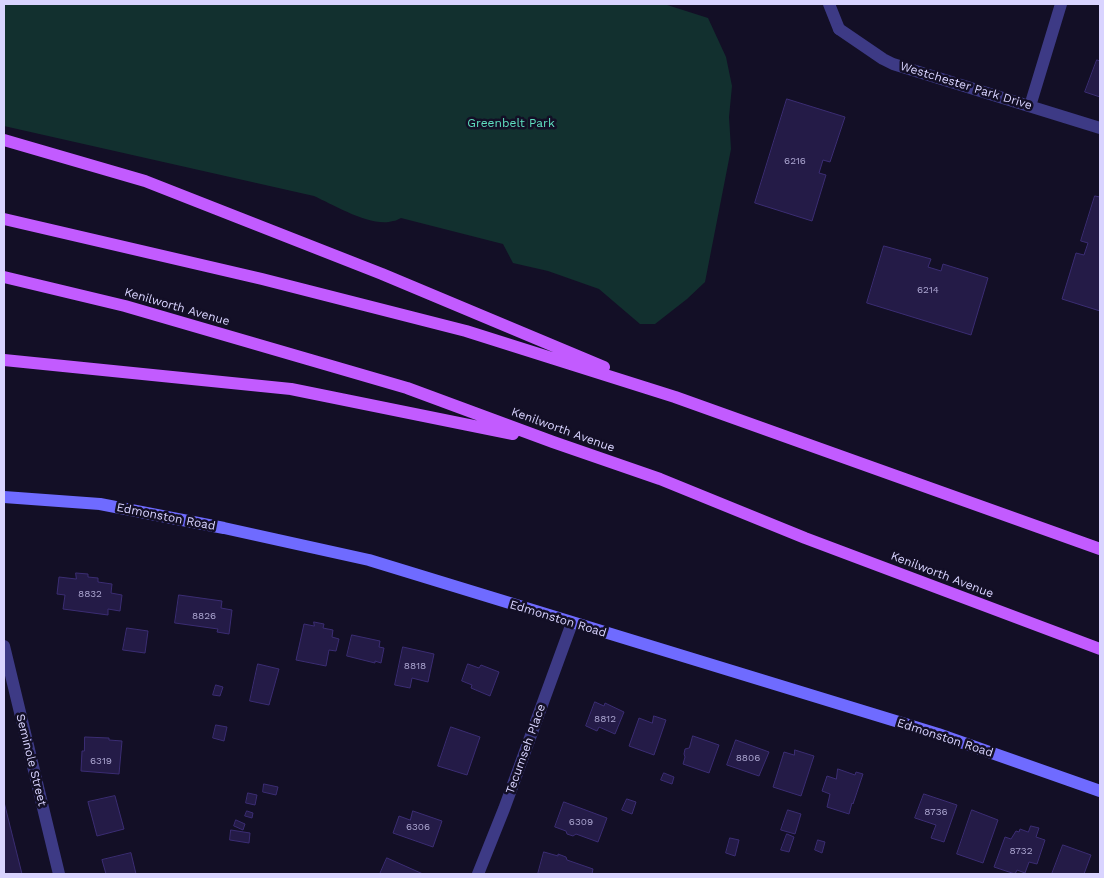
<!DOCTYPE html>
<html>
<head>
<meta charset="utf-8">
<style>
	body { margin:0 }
	#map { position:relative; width:1104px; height:878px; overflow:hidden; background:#130f26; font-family:"Work Sans",sans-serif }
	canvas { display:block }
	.frame { position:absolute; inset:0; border:5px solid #d9d4ff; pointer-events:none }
</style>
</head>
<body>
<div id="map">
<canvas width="1104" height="878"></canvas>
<div class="frame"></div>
</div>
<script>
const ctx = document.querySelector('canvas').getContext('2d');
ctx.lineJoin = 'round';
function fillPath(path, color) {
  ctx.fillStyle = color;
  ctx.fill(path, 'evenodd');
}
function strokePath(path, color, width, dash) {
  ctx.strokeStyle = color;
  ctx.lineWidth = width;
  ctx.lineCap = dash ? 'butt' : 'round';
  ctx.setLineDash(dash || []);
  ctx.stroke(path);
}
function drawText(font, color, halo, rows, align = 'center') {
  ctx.font = font + ' "Work Sans",sans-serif';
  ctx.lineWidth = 5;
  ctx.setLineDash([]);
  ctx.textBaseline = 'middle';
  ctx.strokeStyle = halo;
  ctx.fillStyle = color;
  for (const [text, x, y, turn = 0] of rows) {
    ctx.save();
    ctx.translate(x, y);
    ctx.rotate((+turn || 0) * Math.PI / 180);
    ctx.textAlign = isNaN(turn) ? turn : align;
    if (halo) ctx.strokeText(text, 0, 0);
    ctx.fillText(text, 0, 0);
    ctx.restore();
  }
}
const green = new Path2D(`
	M4,4H664L708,18L726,57L732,86L729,117L731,149L705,282L687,299L655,324H640L599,289L548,271L513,263L503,244L401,218C398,219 396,221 393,221C372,228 334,205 314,196L4,126Z`);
const building = new Path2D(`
	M1097,60L1100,61V97L1085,92Z
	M787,99L845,117L830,162L823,160L819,173L826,175L812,221L755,203Z
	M1095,196L1100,197V311L1062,299L1076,253L1084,255L1088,243L1081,241Z
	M884,246L931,259L928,267L941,271L943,264L988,278L971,335L867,303Z
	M76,573L88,574V577L98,578V582L112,584L111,593L122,595L120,611L108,609V615L63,609L65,595L57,594L59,577L76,579Z
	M179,595L222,601L221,608L232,610L229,634L217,632L218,629L175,623Z
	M314,622L324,624L323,628L333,630L332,637L339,639L336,651L329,650L326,666L296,660L304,624L314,626Z
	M127,628L148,631L145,653L123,650Z
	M352,635L380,641L379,647L384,648L381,663L375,661V663L347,656Z
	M403,647L434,654L428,682L412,678L410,688L395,685Z
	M258,664L279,669L269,705L250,701Z
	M468,664L479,668L481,665L499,672L490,696L471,688L472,685L462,681Z
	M216,685L223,687L220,696L213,695Z
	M595,702L604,706L605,703L624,712L615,734L599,727L597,731L586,726Z
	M654,716L666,720L654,755L629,746L639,718L652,723Z
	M216,725L227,727L224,741L213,738Z
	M451,727L480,737L467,775L438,766Z
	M693,736L719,745L709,773L683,764L685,757L684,754L685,749L689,748Z
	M85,737L109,738V740L122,741L119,774L81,771L82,751H84Z
	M736,740L769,752L759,776L727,765Z
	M795,750L814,756L801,796L773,787L784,752L794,755Z
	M838,769L855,775L856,772L863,774L853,804L852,803L849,814L827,807L830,794L822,791L827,776L836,779Z
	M664,773L674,777L672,784L661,780Z
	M264,784L278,787L276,795L263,792Z
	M248,793L257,795L255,805L246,803Z
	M924,794L957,805L944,842L931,838L936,825L915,818Z
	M115,796L124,829L97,836L88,802Z
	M627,799L636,802L632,814L622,810Z
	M4,802L22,874H4Z
	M564,802L607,818L598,842L576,834L573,836L567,834L566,831L555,827Z
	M788,810L801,814L795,834L781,830Z
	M972,810L998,820L983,863L957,854Z
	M247,811L253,813L252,818L245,816Z
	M413,811L442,821L433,847L393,833L399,816L410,820Z
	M236,820L245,824L243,830L234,826Z
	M1031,826L1039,828L1036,837L1045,840L1037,864L1029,862L1025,873L1017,870L1015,874L994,867L1005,837L1011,839L1016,831L1019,832L1020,829L1028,832Z
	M231,830L250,833L249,843L230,840Z
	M787,834L794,837L789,852L781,850Z
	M730,838L739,840L735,856L726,853Z
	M818,840L825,842L822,853L815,850Z
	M1063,845L1091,855L1084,874H1052Z
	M544,852L558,856V854L566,857L567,860L593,869L592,874H538Z
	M131,853L136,874H106L102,860Z
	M387,858L423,874H380Z`);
const lane = new Path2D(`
	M829,4L839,29
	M1030,106L1061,4`);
const street = new Path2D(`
	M839,29L883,59L893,64L1100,128
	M4,646L59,874
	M478,874L504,809L572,623`);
const secondary = new Path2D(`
	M4,497L100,504L224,528L369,560L938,734L1100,791`);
const primary = new Path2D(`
	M4,140L145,181L382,274L604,367
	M4,219L262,279L466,331L675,397L1100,549
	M4,277L125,306L407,388L553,442L660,479L805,538L1100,649
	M4,360L291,389L513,434`);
const numberNames = [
	["6216",795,161],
	["6214",928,290],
	["8832",90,594],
	["8826",204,616],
	["8818",415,666],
	["8812",605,719],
	["8806",748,758],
	["6319",101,761],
	["8736",936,812],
	["6309",581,822],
	["6306",418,827],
	["8732",1021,851]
];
const streetNames = [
	["Westchester Park Drive",966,86,17],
	["Kenilworth Avenue",177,307,16],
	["Kenilworth Avenue",563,430,20],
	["Edmonston Road",166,517,11],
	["Kenilworth Avenue",942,575,21],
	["Edmonston Road",558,619,17],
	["Edmonston Road",945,738,18],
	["Tecumseh Place",526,749,-70],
	["Seminole Street",31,760,76]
];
const parkNames = [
	["Greenbelt Park",511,123]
];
fillPath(green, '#12302f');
fillPath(building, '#241b47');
strokePath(building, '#3b2d73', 1);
strokePath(lane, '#3d3a85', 12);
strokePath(street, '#3d3a85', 12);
strokePath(secondary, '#6f6bff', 12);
strokePath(primary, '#c25bff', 12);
drawText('10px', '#aca6d1', null, numberNames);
drawText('12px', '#d9d4ff', '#130f26', streetNames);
drawText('12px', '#5fe0c0', '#130f26', parkNames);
</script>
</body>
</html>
